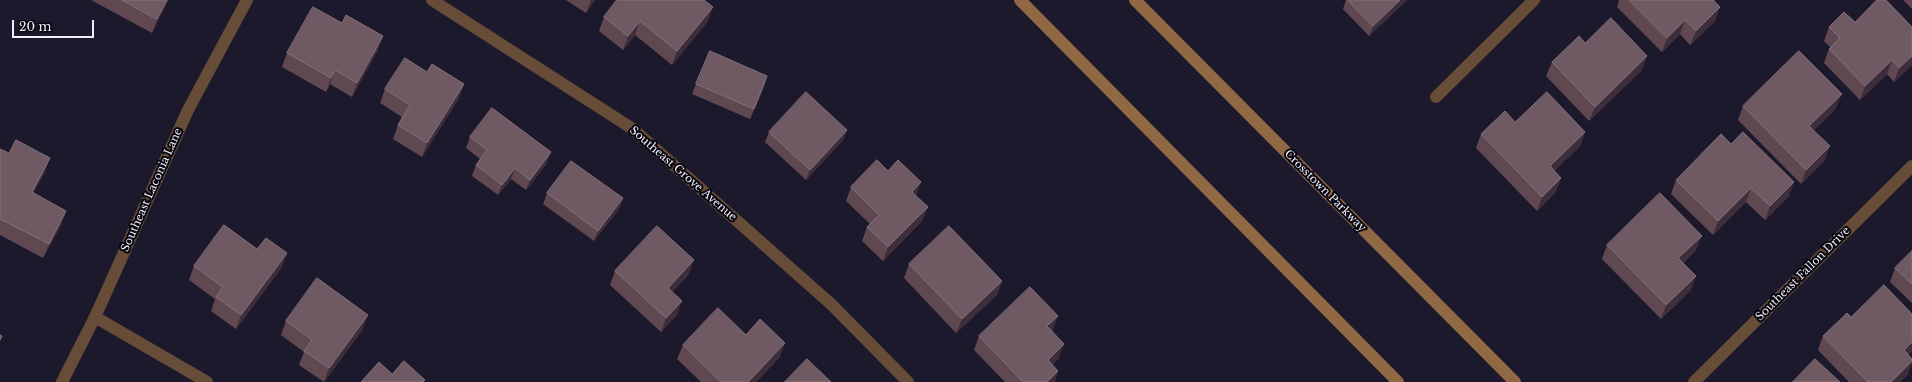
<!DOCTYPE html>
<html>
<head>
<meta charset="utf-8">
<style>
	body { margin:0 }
	#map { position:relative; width:1912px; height:382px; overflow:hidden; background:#1c192d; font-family:"Libre Baskerville",serif }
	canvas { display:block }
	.scale { position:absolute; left:12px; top:20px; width:82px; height:18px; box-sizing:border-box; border:2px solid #efeefc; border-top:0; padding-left:5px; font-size:12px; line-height:14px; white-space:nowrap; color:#efeefc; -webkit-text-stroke:3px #07060e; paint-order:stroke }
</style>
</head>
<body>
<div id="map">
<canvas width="1912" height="382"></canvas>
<div class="scale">20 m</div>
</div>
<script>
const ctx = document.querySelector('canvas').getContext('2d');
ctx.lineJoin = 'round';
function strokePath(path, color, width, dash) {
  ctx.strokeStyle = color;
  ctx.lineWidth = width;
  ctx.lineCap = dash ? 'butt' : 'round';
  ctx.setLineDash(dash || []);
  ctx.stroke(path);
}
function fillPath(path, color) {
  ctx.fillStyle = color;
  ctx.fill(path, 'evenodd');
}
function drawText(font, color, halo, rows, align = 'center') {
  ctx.font = font + ' "Libre Baskerville",serif';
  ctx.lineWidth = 4;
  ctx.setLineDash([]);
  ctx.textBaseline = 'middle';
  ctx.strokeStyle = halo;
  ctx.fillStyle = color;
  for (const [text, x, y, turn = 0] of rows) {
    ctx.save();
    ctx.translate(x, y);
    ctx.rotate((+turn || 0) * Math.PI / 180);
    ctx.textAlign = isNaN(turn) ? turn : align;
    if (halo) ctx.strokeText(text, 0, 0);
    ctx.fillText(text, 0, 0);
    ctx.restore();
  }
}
const street = new Path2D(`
	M432,0L633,129L831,304L908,382
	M1436,97L1534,0
	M95,317L207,382
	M62,382L95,317L188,110L247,0
	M1694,382L1912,166`);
const secondary = new Path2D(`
	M1020,0L1398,382
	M1135,0L1515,382`);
const wall = new Path2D(`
	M91,0H168L152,33Z
	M566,0H595L586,13Z
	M1346,0H1407L1369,36L1343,9Z
	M1619,0H1715L1714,1L1720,7L1715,21L1690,45L1680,34L1662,52L1617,7Z
	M1903,0H1912V9Z
	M604,17L708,21L672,65L635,35L623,50L599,31Z
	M1855,22L1912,65L1894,82L1887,74L1860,100L1824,63L1829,49L1831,48L1824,41L1829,27Z
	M342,23L378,50L352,97L330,84L326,92L282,67L287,53Z
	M1585,43L1642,70L1589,121L1546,76L1552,62Z
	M767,76L764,87L750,119L692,94L696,84Z
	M385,89L459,98L422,157L393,139L398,125L402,117L380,103Z
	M1743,106L1836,108L1814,130L1825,160L1801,184L1738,120Z
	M1515,122L1585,132L1580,146L1554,171L1556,192L1537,211L1476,148L1481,134Z
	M847,130L843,140L806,180L765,142L769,132Z
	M470,137L547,163L526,190L511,179L498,195L472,176L476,165L480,159L466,148Z
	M1731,144L1789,196L1765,220L1746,202L1713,235L1671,194L1676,180Z
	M0,149L45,172L33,193L61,225L43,258L0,235Z
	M888,171L916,196L928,207L922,221L883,261L862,241L867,227L870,224L846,201L851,187Z
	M547,193L623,198L619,209L594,241L543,204Z
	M1607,245L1696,250L1683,263L1691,290L1661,319L1602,259Z
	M1912,251V303L1890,282L1895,268Z
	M909,264L1002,281L997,295L956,333L904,278Z
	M194,266L282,267L236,329L211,311L215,299L189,280Z
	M615,271L689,274L672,292L677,315L661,332L610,285Z
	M1912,314V351L1908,355V374L1900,382H1849L1818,350L1823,336L1851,317Z
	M286,321L363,329L324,382L299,365L304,352L281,335Z
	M1053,330L1052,331L1059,358L1052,365L1055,382H1005L974,350L979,336Z
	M746,335L780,357L756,382H701L677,359L683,345Z`);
const shadedWall = new Path2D(`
	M167,0H168L167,3L152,33L157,19Z
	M591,0H595L586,13Z
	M1400,0H1407L1369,36L1373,26Z
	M713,7L708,21L672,65L677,51Z
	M1720,7L1715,21L1690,45L1696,31Z
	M1685,20L1680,34L1662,52L1667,38Z
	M640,21L635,35L623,50L628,36Z
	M383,36L378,50L352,97L357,83Z
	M1647,56L1642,70L1589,121L1595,107Z
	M1912,56V65L1894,82L1899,68Z
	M1892,60L1887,74L1860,100L1865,86Z
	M335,70L330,84L326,92L331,78Z
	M767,76L764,87L750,119L754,109Z
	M464,84L459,98L422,157L427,143Z
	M1842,94L1836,108L1804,140L1809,126Z
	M847,130L843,140L806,180L810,170Z
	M1585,132L1580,146L1544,180L1550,166Z
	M1830,146L1825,160L1801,184L1806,170Z
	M551,152L547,163L526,190L530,180Z
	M50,158L45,172L26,206L32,192Z
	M515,168L511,179L498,195L502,185Z
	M1561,178L1556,192L1537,211L1542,197Z
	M921,182L916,196L912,192Z
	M1794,182L1789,196L1765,220L1770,206Z
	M1751,188L1746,202L1713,235L1718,221Z
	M623,198L619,209L594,241L598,231Z
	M928,207L922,221L883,261L888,247Z
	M66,211L61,225L43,258L49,244Z
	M1702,236L1696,250L1673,272L1678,258Z
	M287,253L282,267L236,329L241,315Z
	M694,260L689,274L663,302L668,288Z
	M1696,276L1691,290L1661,319L1666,305Z
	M1002,281L997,295L956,333L962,319Z
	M682,301L677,315L661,332L666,318Z
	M368,315L363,329L324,382L329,368Z
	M1058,316L1053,330L1042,340L1047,326Z
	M1912,342V351L1899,364L1904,350Z
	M785,343L780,357L756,382H748Z
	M1064,344L1059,358L1043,374L1048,360Z
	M1912,361V364L1908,374L1900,382H1891Z
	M1058,371L1055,382H1047Z`);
const building = new Path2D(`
	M122,0H167L157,19Z
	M617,0H704L713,7L677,51L640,21L628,36L604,17Z
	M1348,0H1400L1373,26Z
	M1629,0H1713L1720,7L1696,31L1685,20L1667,38Z
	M1877,0H1886L1912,27V56L1899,68L1892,60L1865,86L1829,49L1840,38L1829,27L1844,12L1855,22Z
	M313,7L342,23L346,15L383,36L357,83L335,70L331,78L287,53Z
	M1611,18L1647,56L1595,107L1552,62L1579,36L1585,43Z
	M710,51L767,76L754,109L696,84Z
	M1799,51L1842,94L1809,126L1830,146L1806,170L1743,106Z
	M405,58L427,72L432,64L464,84L427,143L398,125L410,105L385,89Z
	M806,92L847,130L810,170L769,132Z
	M1547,92L1585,132L1550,166L1561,178L1542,197L1481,134L1505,111L1515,122Z
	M492,108L551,152L530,180L515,168L502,185L476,165L487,150L470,137Z
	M1743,132L1794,182L1770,206L1751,188L1718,221L1676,180L1721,134L1731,144Z
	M16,140L50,158L32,192L66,211L49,244L0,219V149L9,153Z
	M877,160L888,171L898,160L921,182L912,192L928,207L888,247L867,227L879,215L851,187Z
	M571,161L623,198L598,231L547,193Z
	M1660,193L1702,236L1678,258L1696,276L1666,305L1607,245Z
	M224,225L257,249L266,238L287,253L241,315L216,297L223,287L194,266Z
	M657,226L694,260L668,288L682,301L666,318L615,271Z
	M949,226L1002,281L962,319L909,264Z
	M1912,251V284L1895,268Z
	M317,278L368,315L329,368L304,351L312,340L286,321Z
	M1884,285L1912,314V342L1904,350L1912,359V361L1891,382H1868L1823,336L1847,313L1851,317Z
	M1030,287L1058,316L1047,326L1064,344L1048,360L1058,371L1047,382H1023L979,336Z
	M718,308L746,335L760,319L785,343L748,382H721L683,345Z
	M0,335L2,336L0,340Z
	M807,359L831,382H785Z
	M1815,359L1840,382H1793Z
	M404,361L425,380L423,382H361L379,362L392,374Z`);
const streetNames = [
	["Southeast Grove Avenue",683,174,41],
	["Southeast Laconia Lane",152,190,-66],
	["Crosstown Parkway",1325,191,45],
	["Southeast Fallon Drive",1803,274,-45]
];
strokePath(street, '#674d37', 12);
strokePath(secondary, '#916844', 12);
fillPath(wall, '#604851');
fillPath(shadedWall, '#3e2e3b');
fillPath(building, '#6f5a63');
strokePath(building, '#83717b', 1);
drawText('11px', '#efeefc', '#07060e', streetNames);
</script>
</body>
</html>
